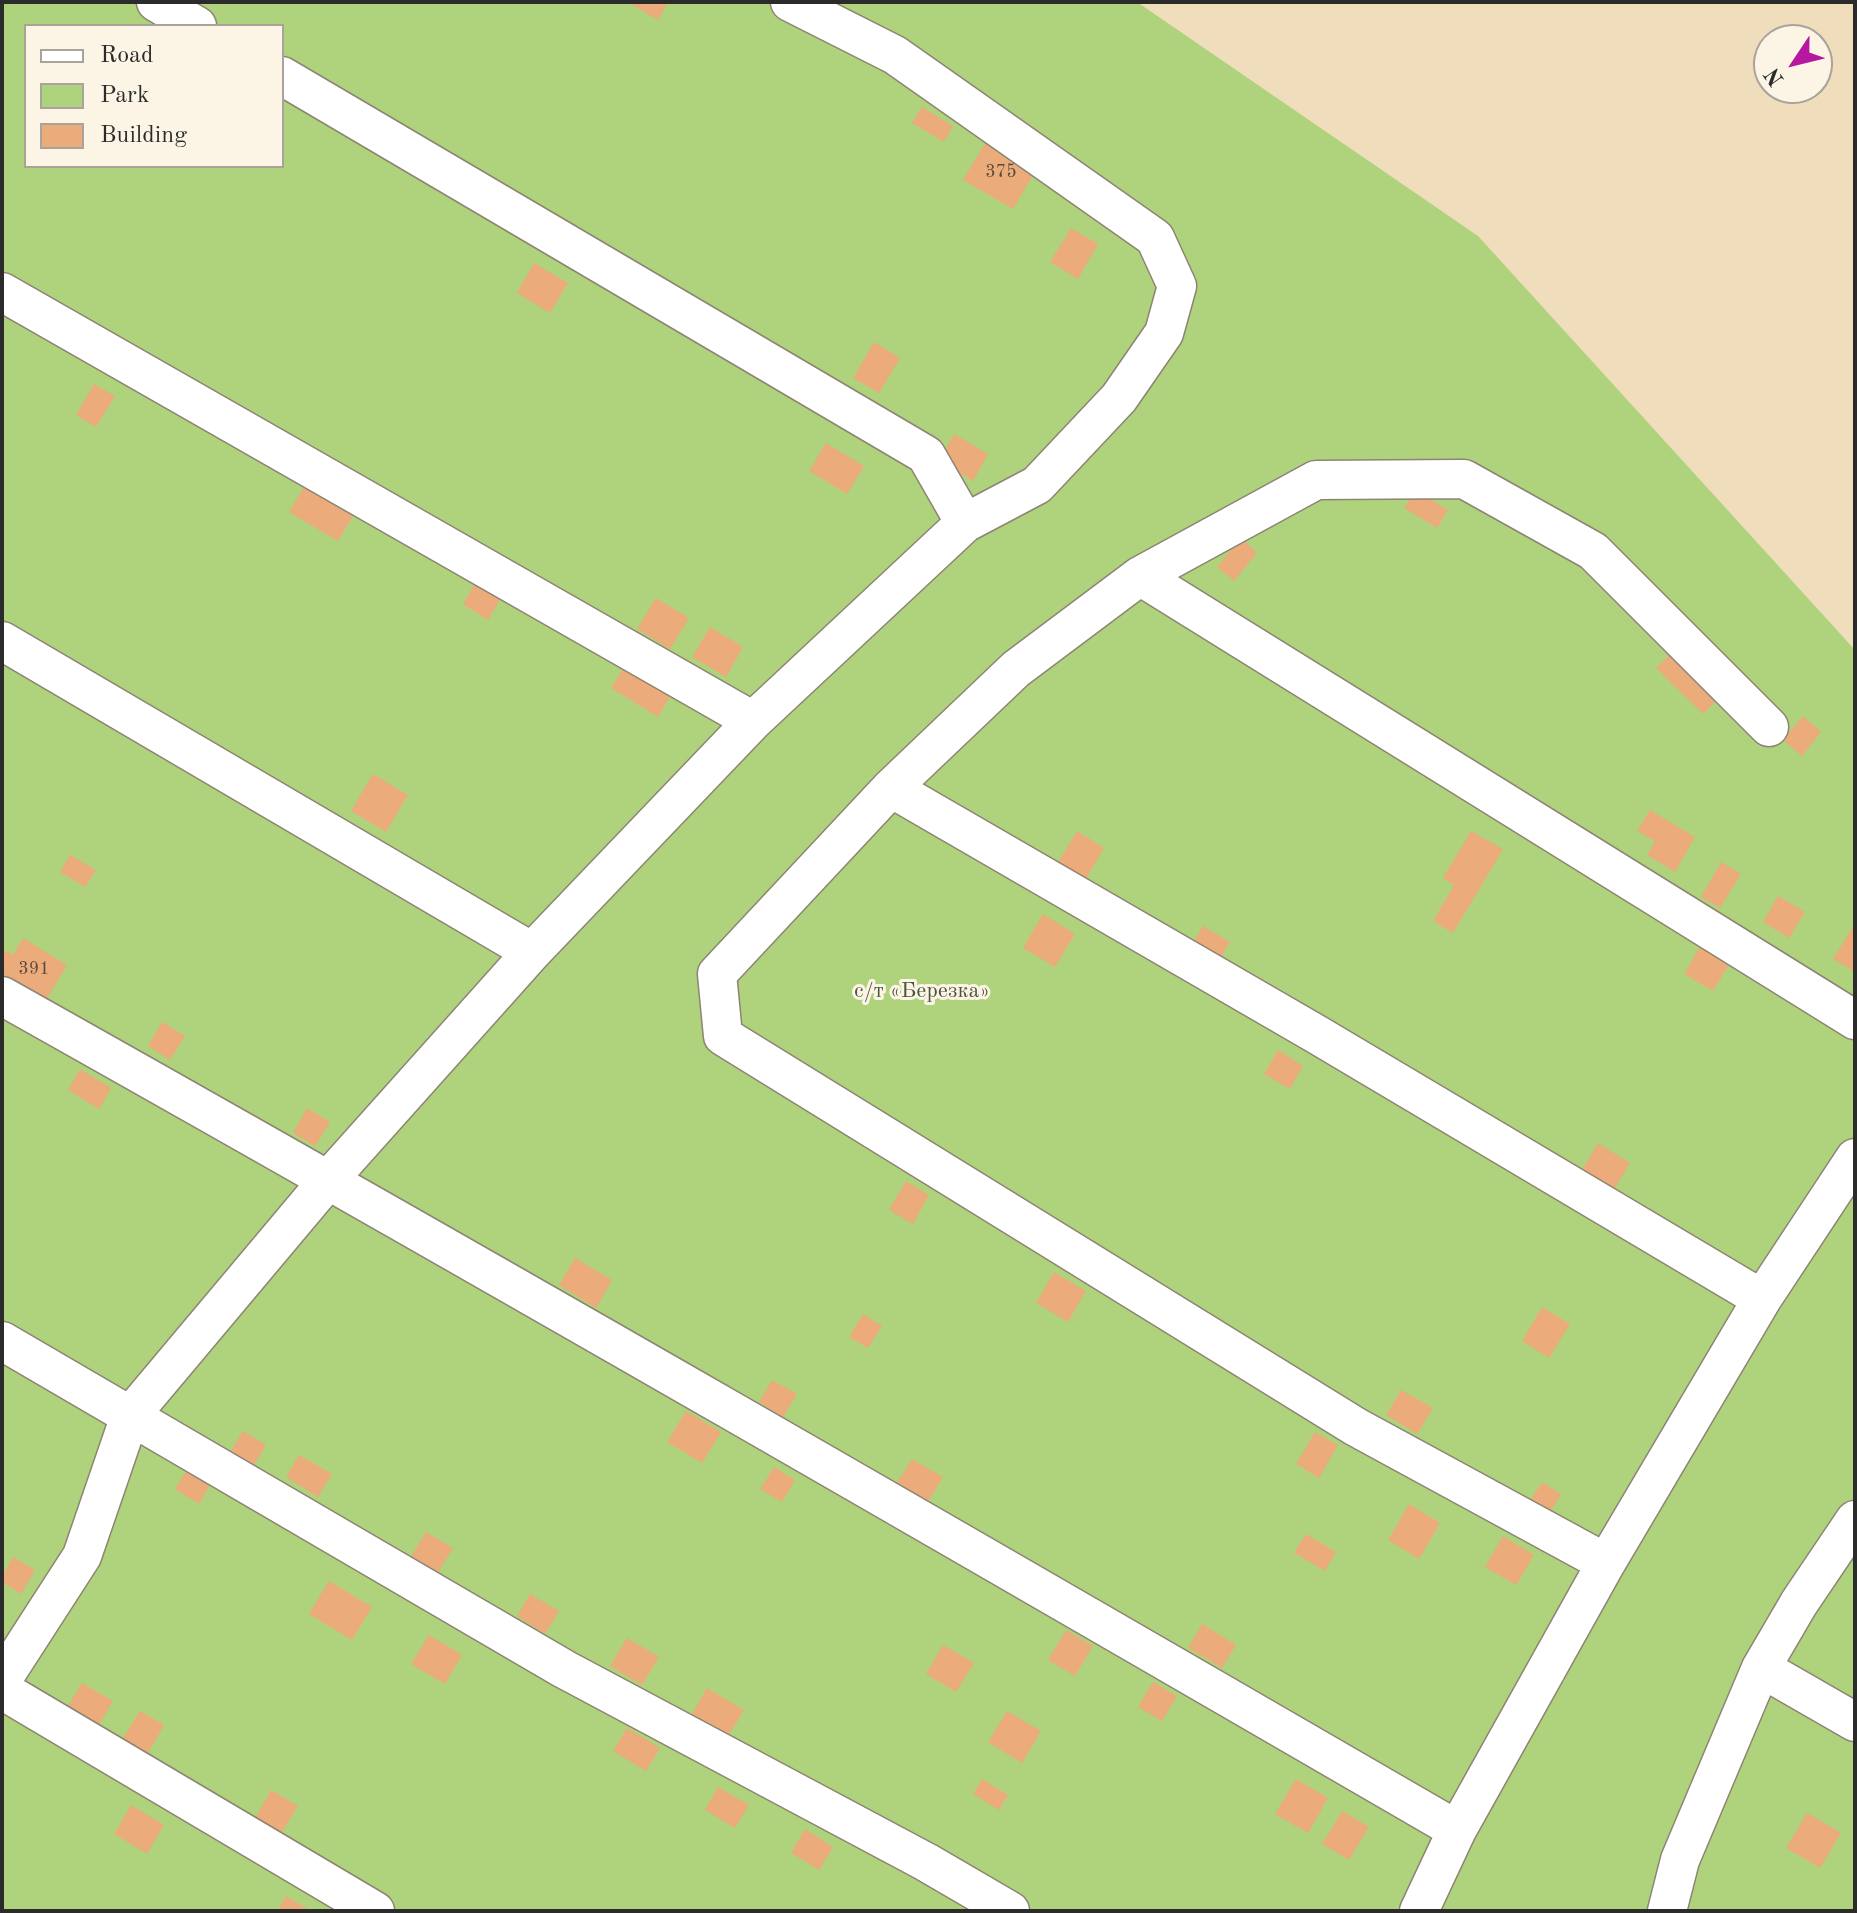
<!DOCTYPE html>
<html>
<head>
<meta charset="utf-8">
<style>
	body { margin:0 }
	#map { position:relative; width:1857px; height:1913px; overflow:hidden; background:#efddbb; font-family:"Old Standard TT",serif }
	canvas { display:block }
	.frame { position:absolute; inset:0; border:4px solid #2b2b2b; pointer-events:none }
	.legend { position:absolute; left:24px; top:24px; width:260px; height:144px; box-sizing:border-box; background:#fcf5e5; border:2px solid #a8a49b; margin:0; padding:10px 14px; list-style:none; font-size:24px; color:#2b2b2b }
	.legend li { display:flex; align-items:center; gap:16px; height:40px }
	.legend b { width:40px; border:2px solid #a8a49b }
	.north { position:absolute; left:1753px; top:24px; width:80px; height:80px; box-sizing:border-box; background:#fcf5e5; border:2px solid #a8a49b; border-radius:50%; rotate:235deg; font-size:22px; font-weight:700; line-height:32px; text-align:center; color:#2b2b2b }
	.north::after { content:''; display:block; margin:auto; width:28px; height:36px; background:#b5179e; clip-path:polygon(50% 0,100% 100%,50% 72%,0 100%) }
</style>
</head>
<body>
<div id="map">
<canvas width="1857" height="1913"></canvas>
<div class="frame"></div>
<ul class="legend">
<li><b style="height:10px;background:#fff"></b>Road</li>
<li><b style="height:22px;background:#afd37c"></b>Park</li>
<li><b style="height:22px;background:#ebab7a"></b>Building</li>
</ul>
<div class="north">N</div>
</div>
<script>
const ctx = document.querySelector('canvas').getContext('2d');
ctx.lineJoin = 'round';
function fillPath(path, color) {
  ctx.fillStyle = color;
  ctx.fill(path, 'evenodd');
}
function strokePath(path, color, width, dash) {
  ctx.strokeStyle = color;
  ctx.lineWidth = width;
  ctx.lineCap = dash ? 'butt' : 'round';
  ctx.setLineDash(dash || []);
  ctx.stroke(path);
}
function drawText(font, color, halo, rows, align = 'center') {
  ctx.font = font + ' "Old Standard TT",serif';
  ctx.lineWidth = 6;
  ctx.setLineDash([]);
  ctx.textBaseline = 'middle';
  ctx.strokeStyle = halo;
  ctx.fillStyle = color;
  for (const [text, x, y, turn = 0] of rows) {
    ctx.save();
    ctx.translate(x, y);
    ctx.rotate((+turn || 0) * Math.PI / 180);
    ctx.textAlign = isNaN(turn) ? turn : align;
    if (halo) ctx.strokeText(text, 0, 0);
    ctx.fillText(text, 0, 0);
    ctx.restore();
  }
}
const green = new Path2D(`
	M2,2H1137L1478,236L1855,650V1911H2ZM26,26H282V166H26Z`);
const building = new Path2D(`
	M627,2H668L658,20Z
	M922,107L953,126L944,142L912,123Z
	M990,135L1039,165L1013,209L963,180Z
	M1071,228L1098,244L1078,279L1050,262Z
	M534,263L568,283L550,313L517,293Z
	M874,342L900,358L879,393L853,378Z
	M94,384L115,396L96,427L76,415Z
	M954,434L988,454L973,481L939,460Z
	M826,443L864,466L847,494L809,471Z
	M305,485L354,514L338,541L289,512Z
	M1415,490L1448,510L1437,528L1404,508Z
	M1241,538L1257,553L1234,581L1217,567Z
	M478,578L504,593L488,620L463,604Z
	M656,598L689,618L670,649L637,629Z
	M710,627L743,647L726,677L692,657Z
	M1676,649L1722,695L1703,714L1656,668Z
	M624,667L671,695L658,717L611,688Z
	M1803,716L1821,732L1802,756L1783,740Z
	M373,774L408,795L386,832L351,811Z
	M1650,810L1695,837L1675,872L1647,855L1655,841L1637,831Z
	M1077,831L1104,848L1084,882L1057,864Z
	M1471,831L1503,849L1453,933L1433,921L1454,885L1443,878Z
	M70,855L96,870L85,887L60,872Z
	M1721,862L1741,874L1720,908L1701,897Z
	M1778,896L1805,912L1789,938L1763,922Z
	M1043,914L1075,934L1055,967L1023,948Z
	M1855,923V972L1833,959Z
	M1203,926L1230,942L1217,964L1190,948Z
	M23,938L67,965L46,1000L2,973V949L13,955Z
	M1701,945L1730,963L1713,991L1684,974Z
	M162,1022L185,1036L170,1060L148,1046Z
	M1278,1050L1303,1066L1290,1089L1264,1074Z
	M80,1069L111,1088L99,1109L68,1090Z
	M307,1108L330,1122L315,1146L293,1133Z
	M1598,1143L1630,1163L1613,1191L1581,1172Z
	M906,1181L929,1195L913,1224L889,1210Z
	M575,1258L612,1280L596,1308L559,1285Z
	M1054,1272L1086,1291L1068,1322L1036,1303Z
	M1542,1307L1570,1324L1549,1358L1522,1341Z
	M863,1314L882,1326L868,1348L849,1337Z
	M772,1380L797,1394L783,1417L759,1402Z
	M1401,1390L1433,1408L1417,1434L1386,1415Z
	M686,1411L721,1432L702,1463L667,1442Z
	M243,1431L266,1445L251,1470L228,1456Z
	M1315,1432L1338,1445L1319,1478L1296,1464Z
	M299,1455L332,1474L318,1497L286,1477Z
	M912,1459L943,1477L928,1502L896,1484Z
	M774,1467L795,1480L782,1502L760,1489Z
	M187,1470L210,1485L199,1504L175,1489Z
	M1542,1482L1561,1494L1547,1518L1527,1506Z
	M1409,1504L1440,1523L1419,1559L1388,1540Z
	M426,1532L453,1548L437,1574L410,1558Z
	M1306,1534L1336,1552L1325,1571L1294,1553Z
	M1503,1536L1534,1555L1516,1585L1485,1567Z
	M13,1557L35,1570L21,1594L2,1582V1577Z
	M329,1581L372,1607L352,1640L309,1614Z
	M530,1594L559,1611L545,1634L517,1616Z
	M1202,1624L1236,1645L1222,1668L1188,1648Z
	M1066,1630L1093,1646L1075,1676L1048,1660Z
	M429,1635L462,1655L445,1684L411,1664Z
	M627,1638L659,1657L642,1685L610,1666Z
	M943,1645L974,1663L956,1692L926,1674Z
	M1153,1682L1177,1696L1162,1721L1138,1707Z
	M82,1683L113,1701L97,1728L66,1709Z
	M707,1688L744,1710L724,1743L688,1721Z
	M140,1711L164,1725L145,1758L120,1743Z
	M1007,1711L1041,1731L1022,1763L988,1742Z
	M627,1728L660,1748L646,1771L613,1751Z
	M982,1779L1008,1795L999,1810L973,1794Z
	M1296,1779L1328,1798L1308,1833L1275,1814Z
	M718,1787L749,1805L735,1828L705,1810Z
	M271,1790L298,1806L280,1835L254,1820Z
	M131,1805L164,1825L147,1854L114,1834Z
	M1342,1811L1369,1827L1349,1860L1322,1844Z
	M1807,1813L1841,1833L1820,1868L1786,1848Z
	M805,1829L833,1847L819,1870L791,1853Z
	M286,1896L311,1911H277Z`);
const minor = new Path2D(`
	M156,2L197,26
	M282,76L926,455L965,523
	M2,292L753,721
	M1140,576L1855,1020
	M2,641L532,952
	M891,788L1316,1034L1762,1299
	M2,996C490,1270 974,1550 1457,1830
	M2,1341L564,1669L926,1862L1010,1911
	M1606,1563L1356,1427L723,1036L717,974L891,788L1016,669L1140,576L1316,480L1464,479L1593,551L1769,727
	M1761,1668L1855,1722
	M2,1680L82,1556L130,1416L329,1179L532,952L753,721L965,523L1037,485L1119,398L1164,333L1177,286L1155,238L895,55L790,2
	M2,1690L375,1911
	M1419,1911L1457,1830L1606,1563L1762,1299L1855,1158
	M1667,1911L1680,1860L1761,1668L1799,1603L1855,1520`);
const numberNames = [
	["375",1001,172],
	["391",34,969]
];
const parkNames = [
	["с/т «Березка»",922,991]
];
fillPath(green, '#afd37c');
fillPath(building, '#ebab7a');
strokePath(minor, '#8d8473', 41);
strokePath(minor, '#fff', 38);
drawText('18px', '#5b4b3f', null, numberNames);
drawText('22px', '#4c553f', '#fcf5e5', parkNames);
</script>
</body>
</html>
